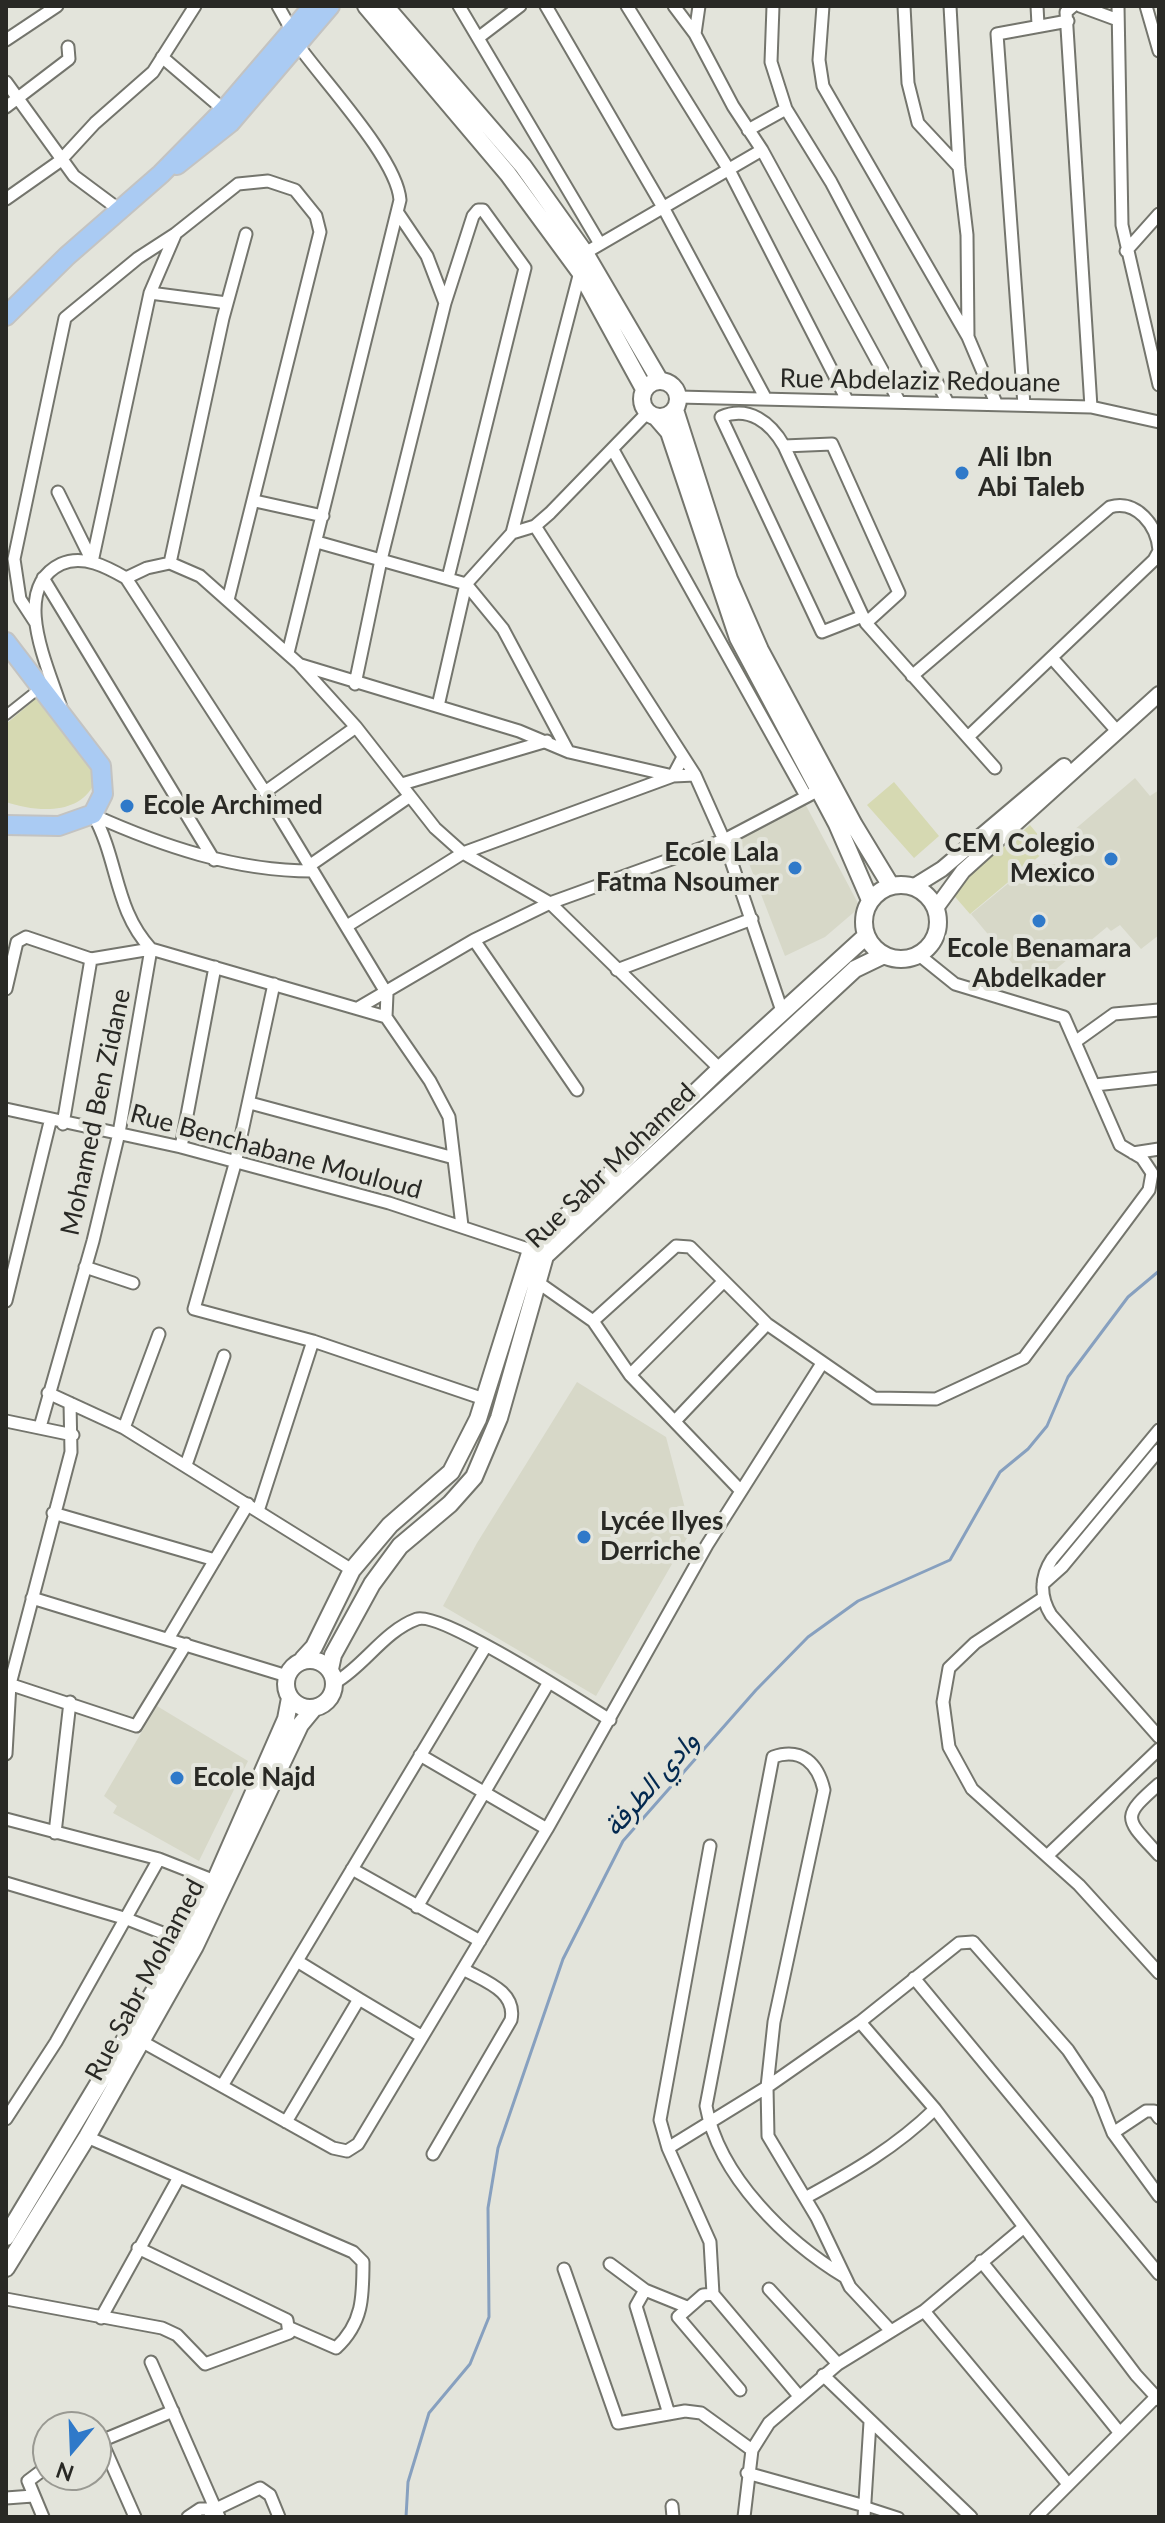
<!DOCTYPE html>
<html>
<head>
<meta charset="utf-8">
<style>
	body { margin:0 }
	#map { position:relative; width:1165px; height:2523px; overflow:hidden; background:#e3e4db; font-family:Lato,sans-serif }
	canvas { display:block }
	.frame { position:absolute; inset:0; border:8px solid #292925; pointer-events:none }
	.north { position:absolute; left:32px; top:2411px; width:80px; height:80px; box-sizing:border-box; background:#e3e4db; border:2px solid #999992; border-radius:50%; rotate:199deg; font-size:22px; font-weight:700; line-height:32px; text-align:center; color:#292925 }
	.north::after { content:''; display:block; margin:auto; width:28px; height:36px; background:#2f79c9; clip-path:polygon(50% 0,100% 100%,50% 72%,0 100%) }
</style>
</head>
<body>
<div id="map">
<canvas width="1165" height="2523"></canvas>
<div class="frame"></div>
<div class="north">N</div>
</div>
<script>
const ctx = document.querySelector('canvas').getContext('2d');
ctx.lineJoin = 'round';
function fillPath(path, color) {
  ctx.fillStyle = color;
  ctx.fill(path, 'evenodd');
}
function strokePath(path, color, width, dash) {
  ctx.strokeStyle = color;
  ctx.lineWidth = width;
  ctx.lineCap = dash ? 'butt' : 'round';
  ctx.setLineDash(dash || []);
  ctx.stroke(path);
}
function drawText(font, color, halo, rows, align = 'center') {
  ctx.font = font + ' Lato,Vazirmatn,sans-serif';
  ctx.lineWidth = 8;
  ctx.setLineDash([]);
  ctx.textBaseline = 'middle';
  ctx.strokeStyle = halo;
  ctx.fillStyle = color;
  for (const [text, x, y, turn = 0] of rows) {
    ctx.save();
    ctx.translate(x, y);
    ctx.rotate((+turn || 0) * Math.PI / 180);
    ctx.textAlign = isNaN(turn) ? turn : align;
    if (halo) ctx.strokeText(text, 0, 0);
    ctx.fillText(text, 0, 0);
    ctx.restore();
  }
}
const built = new Path2D(`
	M1135,778L1150,796L1159,790V935L1141,949L1120,925L1111,931L1107,927L1033,988L971,914L1032,864H1055L1064,875L1071,870L1053,848Z
	M802,798L860,907L825,937L785,956L736,830Z
	M577,1382L666,1437L691,1531L596,1696L443,1606L477,1543Z
	M157,1706L248,1761L199,1861L113,1813L117,1806L104,1796Z`);
const green = new Path2D(`
	M40,695L89,757L95,782C80,816 36,812 6,802V724Z
	M894,782L939,836L914,858L867,805Z
	M1030,825L1049,848L970,914L950,891Z`);
const stream = new Path2D(`
	M406,2517L408,2482L429,2413L470,2364L489,2317L488,2208L498,2148L563,1959L623,1841L756,1690L808,1637L858,1601L950,1560L1000,1472L1028,1449L1047,1426L1068,1377L1128,1297L1159,1271`);
const pedestrian = new Path2D(`
	M6,715L40,688
	M865,2506L899,2517`);
const minor = new Path2D(`
	M278,6L292,31
	M459,6L600,244
	M546,6L664,209L766,399
	M627,6L729,170L847,400
	M674,6L695,34L733,106L762,150L899,401
	M773,6L771,62L786,109L831,182L948,403
	M823,6L819,60L823,86L968,337L996,403
	M904,6L908,83L918,123L959,167
	M950,6L959,167L967,235L968,336
	M1037,6L1038,25
	M1073,6L1066,12L1091,407
	M1080,6L1118,20
	M1118,6L1122,225L1159,385
	M1146,6L1159,51
	M695,34L699,6
	M478,38L520,6
	M6,40L57,6
	M162,57L224,110
	M6,82L74,176L121,211
	M6,107L69,59L68,47
	M748,130L786,109
	M6,199L60,161L95,123L153,72L195,6
	M1126,251L1159,214
	M585,253L762,150
	M150,293L227,303
	M445,303L473,216L478,210H483L525,268L448,578
	M678,397L1091,407L1159,422
	M1024,405L997,34L1068,21
	M784,446L866,623L995,768
	M613,450L806,796
	M58,492L92,561
	M255,501L323,516
	M535,526L695,775L724,840L782,1011
	M512,533L580,272
	M317,542L466,584L503,629L568,751
	M92,562L150,293L175,235
	M170,563L223,318L246,234
	M43,578L214,860
	M126,578L265,792L387,994L386,1017L430,1081L449,1117L462,1226
	M863,616L822,632L721,417C749,405 771,423 784,446L832,444L899,593L866,623
	M35,622L20,599L14,559L65,318L138,258L175,234L238,184L268,181L295,190L316,216L320,232L228,600
	M288,653L400,200C397,159 325,83 298,45
	M1052,658L1117,731
	M301,665L519,731L569,752L673,776L695,775
	M912,676L1110,507C1137,499 1157,526 1159,550
	M355,684L381,560L445,303L427,256L398,213
	M438,706L466,584L512,533L535,526L550,513L647,413
	M61,708C49,668 9,589 61,564C83,554 107,567 126,578L147,568L170,563L200,576L299,664L356,727L435,828L463,853L550,903L720,1069
	M969,736L1154,560L1159,551
	M402,784L547,741
	M265,792L356,727
	M93,815C162,846 235,871 312,871
	M309,866L410,796
	M347,926L463,853L673,776L683,757
	M474,940L577,1090
	M617,970L752,919
	M274,984L235,1164L194,1309L313,1341L484,1399
	M6,989L17,942L26,937L91,959L151,949L386,1017
	M358,1008L474,940L550,903L724,840L819,790
	M1075,1042L1114,1014L1159,1010
	M1095,1085L1159,1078
	M250,1103L454,1158
	M6,1109L181,1147L389,1203L531,1250
	M63,1124L91,959
	M181,1147L215,967
	M1133,1153L1159,1149
	M85,1267L133,1283
	M536,1281L593,1321L630,1375L741,1491
	M6,1301L50,1122
	M593,1321L676,1246L690,1247L767,1324L874,1398L936,1399L1024,1358L1149,1190L1152,1173L1142,1158L1120,1145L1064,1017L955,984L919,955
	M630,1375L724,1281
	M48,1393L124,1428L352,1570
	M676,1420L767,1324
	M6,1421L73,1435
	M40,1427L93,1241L119,1133L151,949C114,909 119,861 93,814
	M124,1428L159,1334
	M1159,1430L1052,1559C1040,1577 1040,1597 1051,1615L1159,1737
	M186,1465L224,1356
	M258,1511L313,1341
	M53,1513L215,1560
	M1043,1584L1062,1567L1159,1450
	M32,1598L287,1676
	M1043,1598L975,1643L949,1668L943,1702L949,1747L972,1789L1079,1885L1159,1973
	M168,1639L248,1504
	M336,1682C365,1665 384,1631 417,1619C441,1611 581,1702 610,1720
	M6,1683L136,1726L186,1644
	M6,1754L10,1684L71,1452L70,1403
	M420,1755L547,1829
	M1159,1784C1120,1818 1125,1818 1159,1855
	M6,1819L159,1859L215,1881
	M55,1833L70,1702
	M710,1846L660,2120L668,2148L710,2242L713,2294L799,2396
	M1047,1856L1159,1749
	M352,1869L480,1941
	M6,1883L127,1919L183,1941
	M417,1907L549,1682
	M914,1978L1159,2274
	M359,1999L421,2036
	M860,2022L935,2109L1136,2375L1159,2400
	M141,2041L333,2148L347,2151L358,2144L547,1829L707,1545L821,1365
	M222,2086L486,1646
	M6,2119L56,2042L159,1859
	M286,2122L359,1999L297,1961
	M1113,2133L1146,2111H1154L1159,2118
	M87,2137L353,2252L363,2262C363,2297 363,2323 336,2348L288,2327
	M668,2148L767,2087L774,2022L824,1790C818,1764 802,1747 773,1757L706,2106C719,2177 787,2242 845,2277
	M433,2154L511,2020C517,1991 484,1981 463,1969
	M805,2198C853,2172 896,2147 935,2109
	M981,2261L1119,2432
	M610,2264L645,2290L687,2307
	M564,2269L618,2423L685,2411L701,2413L752,2450
	M769,2289L838,2364
	M645,2290L636,2306L669,2414
	M713,2294L703,2295L678,2317L740,2390
	M6,2299L162,2328L177,2335L205,2364L289,2333L287,2320L138,2248
	M924,2311L1068,2484
	M101,2318L178,2179
	M891,2331L850,2287L817,2218L768,2136L767,2087L860,2022L959,1943L973,1942L1068,2050L1098,2095L1113,2133L1159,2196
	M151,2362L219,2517
	M823,2375L971,2517
	M101,2440L135,2517
	M96,2443L173,2411
	M747,2473L865,2506
	M6,2498L33,2496
	M672,2506L673,2517
	M216,2509L260,2488L270,2495L279,2517
	M43,2517L28,2481L48,2466
	M188,2517L200,2509H216L210,2517
	M744,2517L752,2450L769,2423L838,2364L924,2311L1024,2227
	M864,2517L870,2422
	M1036,2517L1156,2397`);
const tertiary = new Path2D(`
	M913,887L942,869L1064,766
	M936,908L963,871L1159,694`);
const secondary = new Path2D(`
	M366,6L508,174L580,272L644,389
	M385,6L523,166L585,253L660,381
	M642 399a18 18 0 1 1 36 0a18 18 0 1 1-36 0Z
	M675,410L729,579L760,650L854,825L891,886
	M656,417L669,432L738,638L837,824L870,900
	M864 922a37 37 0 1 1 74 0a37 37 0 1 1-74 0Z
	M303,1659L314,1647L352,1570L390,1525L451,1472L478,1419L531,1250L720,1069L866,936
	M286 1684a24 24 0 1 1 48 0a24 24 0 1 1-48 0Z
	M330,1669L333,1655L372,1584L400,1546L450,1504L474,1477L499,1418L545,1256L855,969L884,955
	M6,2237L176,1955L215,1881L286,1719L290,1698
	M6,2268L87,2137L195,1946L300,1725L314,1708`);
const primary = new Path2D(`
	M177,165L230,123L330,6
	M6,316L67,256L161,174L224,110L313,6
	M6,642L101,766L103,794L93,814L59,826L6,825`);
const markers = [
	[962,473,8,"#2f79c9"],
	[127,806,8,"#2f79c9"],
	[1111,859,8,"#2f79c9"],
	[795,868,8,"#2f79c9"],
	[1039,921,8,"#2f79c9"],
	[584,1537,8,"#2f79c9"],
	[177,1778,8,"#2f79c9"]
];
const streetNames = [
	["Rue Abdelaziz Redouane",920,381,1],
	["Mohamed Ben Zidane",96,1112,-78],
	["Rue Benchabane Mouloud",276,1152,15],
	["Rue Sabr Mohamed",611,1166,-44],
	["Rue Sabr Mohamed",145,1980,-62]
];
const poiNames = [
	["Ali Ibn",978,458],
	["Abi Taleb",978,488],
	["Ecole Archimed",143,806],
	["CEM Colegio",1095,844,"right"],
	["Mexico",1095,874,"right"],
	["Ecole Lala",779,853,"right"],
	["Fatma Nsoumer",779,883,"right"],
	["Ecole Benamara",1039,949,"center"],
	["Abdelkader",1039,979,"center"],
	["Lycée Ilyes",600,1522],
	["Derriche",600,1552],
	["Ecole Najd",193,1778]
];
const waterNames = [
	["وادي الطرفة",651,1784,-49]
];
fillPath(built, '#d7d8c8');
fillPath(green, '#d6d9b2');
strokePath(stream, '#87a0bf', 3);
strokePath(pedestrian, '#74756d', 12);
strokePath(minor, '#74756d', 15);
strokePath(tertiary, '#74756d', 18);
strokePath(secondary, '#74756d', 20);
strokePath(primary, '#c3c3c2', 22);
strokePath(pedestrian, '#fff', 8);
strokePath(minor, '#fff', 11);
strokePath(tertiary, '#fff', 14);
strokePath(secondary, '#fff', 16);
strokePath(primary, '#aacbf3', 18);
for (const [x, y, r, color] of markers) {
  const dot = new Path2D();
  dot.arc(x, y, r, 0, 2 * Math.PI);
  ctx.fillStyle = color;
  ctx.fill(dot);
  strokePath(dot, '#e3e4db', 3);
}
drawText('26px', '#292925', '#e3e4db', streetNames);
drawText('bold 26px', '#292925', '#e3e4db', poiNames, 'left');
drawText('italic 28px', '#032950', '#e3e4db', waterNames);
</script>
</body>
</html>
